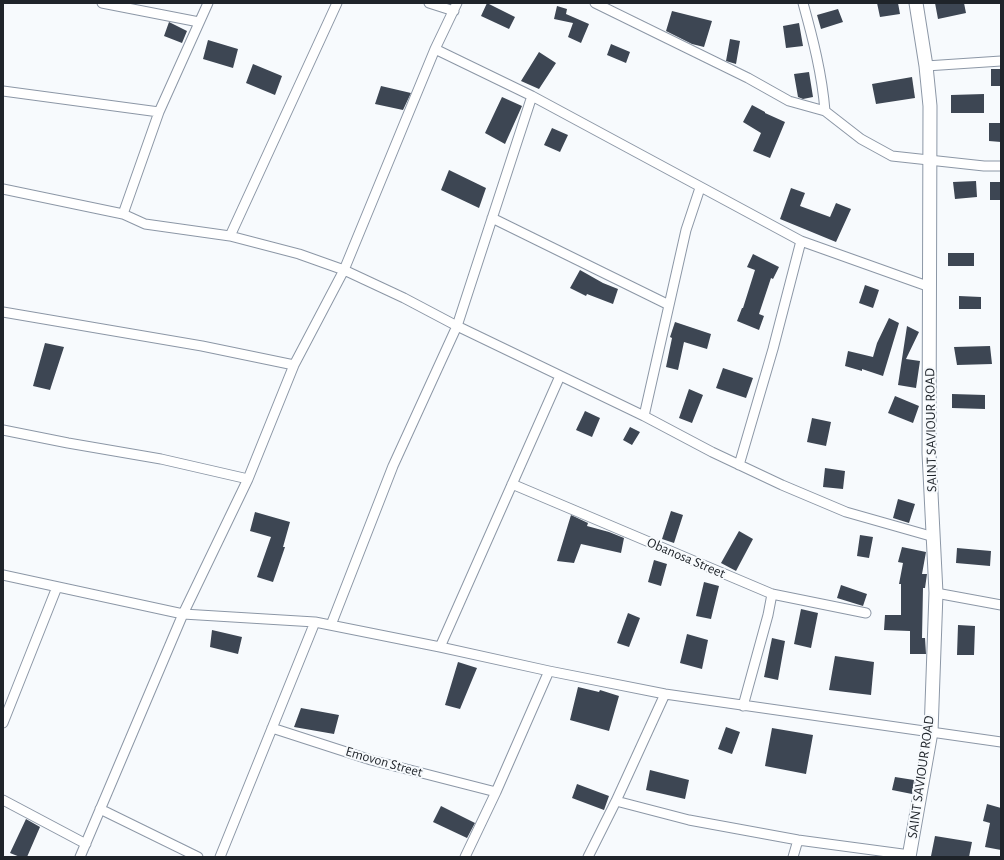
<!DOCTYPE html>
<html>
<head>
<meta charset="utf-8">
<style>
	body { margin:0 }
	#map { position:relative; width:1004px; height:860px; overflow:hidden; background:#f7fafd; font-family:"Alegreya Sans",sans-serif }
	canvas { display:block }
	.frame { position:absolute; inset:0; border:4px solid #1f242a; pointer-events:none }
</style>
</head>
<body>
<div id="map">
<canvas width="1004" height="860"></canvas>
<div class="frame"></div>
</div>
<script>
const ctx = document.querySelector('canvas').getContext('2d');
ctx.lineJoin = 'round';
function fillPath(path, color) {
  ctx.fillStyle = color;
  ctx.fill(path, 'evenodd');
}
function strokePath(path, color, width, dash) {
  ctx.strokeStyle = color;
  ctx.lineWidth = width;
  ctx.lineCap = dash ? 'butt' : 'round';
  ctx.setLineDash(dash || []);
  ctx.stroke(path);
}
function drawText(font, color, halo, rows, align = 'center') {
  ctx.font = font + ' "Alegreya Sans",sans-serif';
  ctx.lineWidth = 4;
  ctx.setLineDash([]);
  ctx.textBaseline = 'middle';
  ctx.strokeStyle = halo;
  ctx.fillStyle = color;
  for (const [text, x, y, turn = 0] of rows) {
    ctx.save();
    ctx.translate(x, y);
    ctx.rotate((+turn || 0) * Math.PI / 180);
    ctx.textAlign = isNaN(turn) ? turn : align;
    if (halo) ctx.strokeText(text, 0, 0);
    ctx.fillText(text, 0, 0);
    ctx.restore();
  }
}
const building = new Path2D(`
	M487,3L515,17L509,29L481,16Z
	M877,3H898L900,14L880,17Z
	M935,3H964L966,13L938,19Z
	M557,6L567,9L566,14L589,24L581,43L568,37L573,23L554,19Z
	M838,9L843,22L821,29L817,15Z
	M672,11L712,21L704,47L692,44L666,31Z
	M169,22L187,31L182,43L164,36Z
	M799,23L803,46L786,48L783,26Z
	M730,39L740,41L736,64L726,61Z
	M208,40L238,49L233,68L203,59Z
	M611,44L630,52L626,63L607,55Z
	M539,52L556,63L539,89L521,81Z
	M253,64L282,76L275,95L246,83Z
	M991,69H1001V86H991Z
	M809,72L813,97L803,99L798,97L794,74Z
	M912,77L915,98L876,104L872,84Z
	M381,86L411,93L403,110L375,104Z
	M984,94V113H951V95Z
	M502,97L522,106L505,144L485,133Z
	M752,105L765,112V113L785,122L770,158L753,151L761,133L743,122Z
	M989,123H1001V142L989,141Z
	M552,128L568,135L560,152L544,145Z
	M449,170L486,188L479,208L441,190Z
	M976,181L977,197L955,199L953,182Z
	M990,182H1001V200H990Z
	M791,188L805,193L800,206L830,217L836,203L851,209L836,242L780,219Z
	M948,253H974V266H948Z
	M753,254L779,267L773,279L771,278L759,314L764,316L759,330L737,321L742,308H743L755,270L747,267Z
	M580,270L603,283L618,289L613,304L587,294L586,296L570,288Z
	M865,285L879,290L873,308L859,303Z
	M959,296L981,297V309H959Z
	M889,318L899,323L883,376L862,369V371L845,366L848,351L873,357L877,343Z
	M675,322L711,334L707,349L684,342L678,370L666,367L672,338L670,337Z
	M907,326L919,332L906,359L920,361L916,388L898,385Z
	M45,343L64,347L50,390L33,386Z
	M990,346L992,364L957,365L954,347Z
	M723,368L753,378L746,398L716,388Z
	M689,389L703,395L692,423L679,418Z
	M952,394L985,395V409L952,408Z
	M895,396L919,406L913,423L888,413Z
	M585,411L600,418L592,437L576,430Z
	M812,418L831,422L826,446L807,442Z
	M630,427L640,432L632,445L623,440Z
	M825,468L845,471L843,489L823,487Z
	M898,499L915,504L909,523L893,518Z
	M671,511L683,515L674,543L662,539Z
	M255,512L290,522L283,547H285L273,582L257,577L271,537L250,531Z
	M571,515L588,523L587,526L609,532L624,538L621,553L581,544L574,563L557,561Z
	M739,531L753,539L736,571L721,563Z
	M860,535L873,537L869,558L857,556Z
	M902,547L926,552L922,574H927L925,588H923L922,638H925L926,654H910V631L884,630L885,615H901V584H899L903,563L898,562Z
	M957,548L991,551L990,566L956,563Z
	M654,560L667,564L661,586L648,582Z
	M704,582L719,586L711,619L696,616Z
	M841,585L867,594L863,606L837,598Z
	M801,609L818,613L811,648L794,644Z
	M628,613L640,618L629,647L617,643Z
	M958,625L975,626L974,655H957Z
	M212,630L242,637L238,654L210,647Z
	M687,634L708,640L702,669L680,663Z
	M772,638L785,641L778,680L764,677Z
	M835,656L874,662L871,695L829,690Z
	M458,662L477,668L460,709L445,705Z
	M578,687L599,692L600,690L619,696L609,731L570,720Z
	M301,708L339,715L334,734L294,727Z
	M726,727L740,732L732,754L718,749Z
	M772,728L813,735L806,774L765,766Z
	M650,770L689,780L685,799L646,790Z
	M895,777L914,780L912,794L892,790Z
	M577,784L609,796L604,810L572,798Z
	M987,804L1001,808V850L985,847L990,823L983,821Z
	M441,806L475,823L467,838L433,822Z
	M26,819L40,827L27,857H20L10,853Z
	M935,836L972,842L969,857L931,856Z`);
const street = new Path2D(`
	M102,3L199,22
	M429,3L454,11
	M595,3L748,78L789,101L825,111
	M803,3C813,39 822,74 825,111L861,139L892,156L984,166H1001
	M435,49L532,96L801,241L930,287
	M926,66L1001,61
	M3,91L159,112
	M3,189L123,214L145,224L230,236L299,254L344,270L404,298L457,326L644,416L712,452L782,485L846,512L934,537
	M123,214L159,112L208,3
	M492,218L669,305
	M230,236L337,3
	M3,312L202,346L294,365
	M644,416L686,230L700,188
	M3,430L68,443L161,459L248,479
	M739,465L773,349L801,241
	M512,484L772,594L866,613
	M3,575L183,614L315,622L440,647L549,671L665,694L1001,742
	M936,593L1001,605
	M331,625L393,466L457,326L532,96
	M440,647L560,376
	M743,706L768,615L772,594
	M3,723L57,587
	M272,728L371,760L496,792
	M3,800L86,844
	M616,801L689,820L798,840L910,855
	M100,809L198,857
	M80,857L183,614L248,479L294,365L344,270L435,49L457,3
	M220,857L315,622
	M465,857L496,792L549,671
	M588,857L616,801L665,694
	M793,857L798,840`);
const secondary = new Path2D(`
	M909,857L931,732L936,593L929,453L930,106L926,66L916,3`);
const streetNames = [
	["SAINT SAVIOUR ROAD",931,430,-91],
	["Obanosa Street",686,558,23],
	["Emovon Street",384,762,16],
	["SAINT SAVIOUR ROAD",921,777,-82]
];
fillPath(building, '#3d4653');
strokePath(street, '#8c97a6', 11);
strokePath(secondary, '#8c97a6', 15);
strokePath(street, '#fff', 9);
strokePath(secondary, '#fff', 13);
drawText('14px', '#1f242a', '#f7fafd', streetNames);
</script>
</body>
</html>
